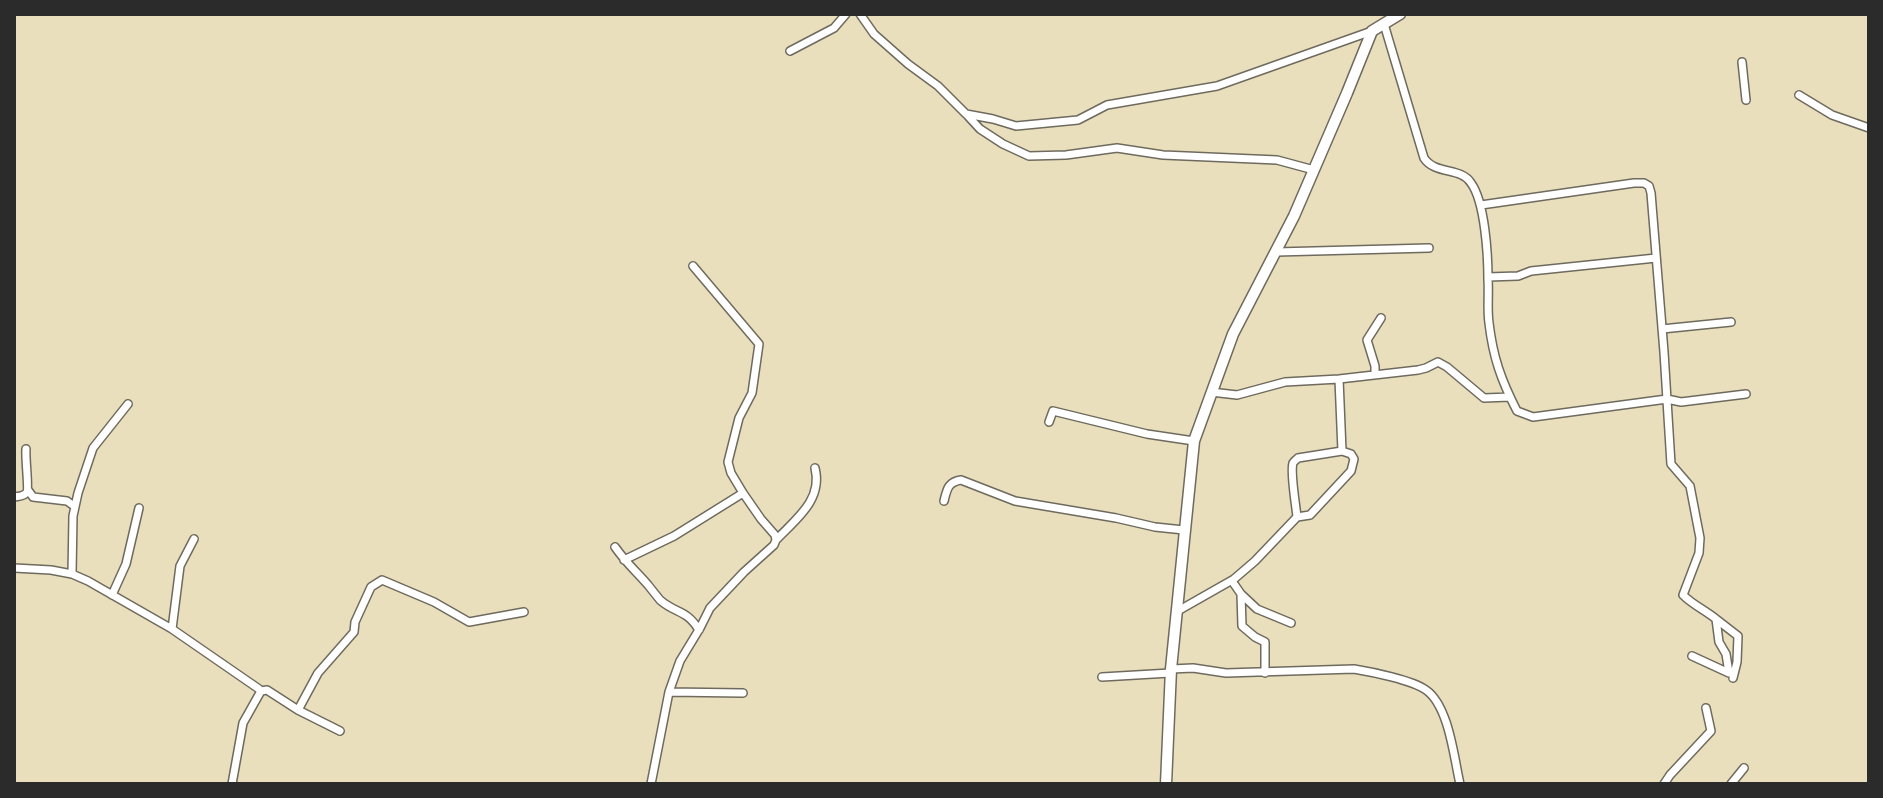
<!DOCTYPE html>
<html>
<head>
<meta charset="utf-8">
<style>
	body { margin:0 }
	#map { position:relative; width:1883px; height:798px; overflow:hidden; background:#e9dfbc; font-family:"Patrick Hand",sans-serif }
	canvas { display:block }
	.frame { position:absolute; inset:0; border:16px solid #2b2b2b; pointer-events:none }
</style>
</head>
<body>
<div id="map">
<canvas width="1883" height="798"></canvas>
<div class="frame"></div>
</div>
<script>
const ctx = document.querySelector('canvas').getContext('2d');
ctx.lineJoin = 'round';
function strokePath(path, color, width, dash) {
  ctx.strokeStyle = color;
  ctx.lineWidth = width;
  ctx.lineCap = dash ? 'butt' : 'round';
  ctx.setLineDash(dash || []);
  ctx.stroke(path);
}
const street = new Path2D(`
	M860,14L874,34L908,64L938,86L966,114L993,119L1016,126L1078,120L1107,105L1217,86L1372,31
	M1384,24L1424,158C1435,175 1461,167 1471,183C1485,202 1488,255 1488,280C1489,294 1487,309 1489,323C1493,357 1501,380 1517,411L1533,417L1667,399L1681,402L1746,394
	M790,51L834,28L846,14
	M1742,62L1746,100
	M1799,95L1832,115L1869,128
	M968,116L980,129L1003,144L1029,156L1066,155L1117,148L1163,155L1277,160L1314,170
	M1481,205L1634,183H1644L1649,186L1651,193L1664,352L1671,464L1690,486L1700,538L1699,553L1683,595C1693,605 1705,610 1716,619L1719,642L1726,654L1729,673L1692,656
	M1276,252L1429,248
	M1488,277L1518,276L1531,271L1656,258
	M1662,329L1731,322
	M1375,375V366L1367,340L1381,318
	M1211,392L1237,395L1285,382L1339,379L1418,370L1426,368L1438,362L1447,367L1484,398L1510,397
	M1049,422L1053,411L1147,434L1194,441
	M28,490L33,497L67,501L74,506
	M14,497C18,496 24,497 27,492C29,488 25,457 26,449
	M944,501C947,489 948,482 961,480L1015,501L1116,518L1155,527L1184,530
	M1297,517C1296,506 1290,472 1293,463C1294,461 1296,460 1298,458L1342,451
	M776,540C796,519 823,500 815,468
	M615,547C627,564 635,570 648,585C652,590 656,595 660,600C676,614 686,609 699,630
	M624,560L674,536L743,493
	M14,568L51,570L72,574L88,581L172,629L259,689L261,691L243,723L232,784
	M72,574L73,516L78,493L93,448L128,404
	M1232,581L1241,594L1242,626L1255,637L1265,642V673
	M1241,594L1257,609L1291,623
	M112,595L126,564L139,508
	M1176,612L1234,579L1255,561L1297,517L1310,515L1351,471L1354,459L1351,454L1342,451L1339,379
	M1716,619L1738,636L1737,662L1733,678
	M172,629L180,566L194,539
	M1171,669L1193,668L1226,673L1354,669C1372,672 1412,680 1426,690C1449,706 1454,758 1460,784
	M1102,677L1170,673L1171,675
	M261,691L267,690L298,710L340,731
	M669,692L743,693
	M298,710L318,673L354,632L355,622L371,587L382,580L434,602L469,622L524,612
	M651,784L669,692L680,661L700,628L710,608L744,572L774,545L776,540L775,535L761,519L743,493L731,473L728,462L739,418L752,393L759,344L693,266
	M1664,784L1670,775L1711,731L1706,708
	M1731,784L1744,768`);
const secondary = new Path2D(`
	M1166,784L1171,669L1194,441L1233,334L1294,216L1347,93L1372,31L1400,14`);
strokePath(street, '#6e6a5e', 10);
strokePath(secondary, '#6e6a5e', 13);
strokePath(street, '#fff', 7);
strokePath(secondary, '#fff', 10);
</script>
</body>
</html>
